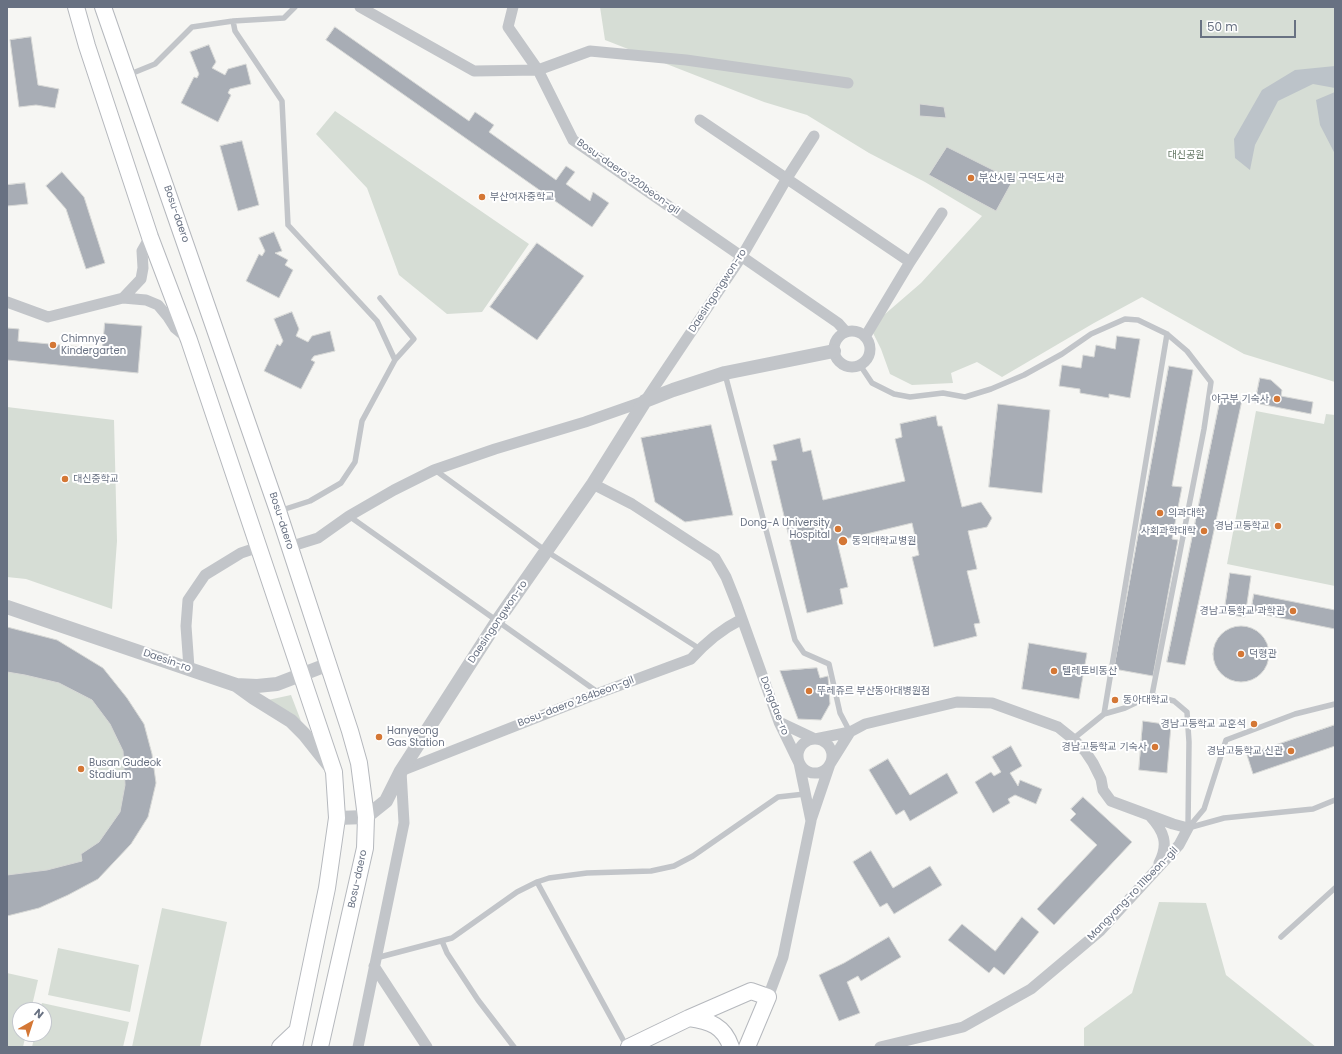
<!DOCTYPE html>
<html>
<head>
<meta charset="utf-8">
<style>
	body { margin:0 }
	#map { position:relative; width:1342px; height:1054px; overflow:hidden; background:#f6f6f3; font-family:Poppins,sans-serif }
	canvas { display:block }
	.frame { position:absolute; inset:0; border:8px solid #687182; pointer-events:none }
	.north { position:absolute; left:12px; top:1002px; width:40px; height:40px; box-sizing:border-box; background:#fff; border:1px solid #c3c6cd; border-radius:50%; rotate:39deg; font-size:11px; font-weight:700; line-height:16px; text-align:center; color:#687182 }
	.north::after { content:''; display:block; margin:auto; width:14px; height:18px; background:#d47735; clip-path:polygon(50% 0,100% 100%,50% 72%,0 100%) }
	.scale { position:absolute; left:1200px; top:20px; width:96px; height:18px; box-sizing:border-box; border:2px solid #687182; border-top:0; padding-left:5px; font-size:12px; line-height:14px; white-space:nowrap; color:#687182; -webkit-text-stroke:3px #fff; paint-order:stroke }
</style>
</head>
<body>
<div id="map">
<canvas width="1342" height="1054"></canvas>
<div class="frame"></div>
<div class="north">N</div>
<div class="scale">50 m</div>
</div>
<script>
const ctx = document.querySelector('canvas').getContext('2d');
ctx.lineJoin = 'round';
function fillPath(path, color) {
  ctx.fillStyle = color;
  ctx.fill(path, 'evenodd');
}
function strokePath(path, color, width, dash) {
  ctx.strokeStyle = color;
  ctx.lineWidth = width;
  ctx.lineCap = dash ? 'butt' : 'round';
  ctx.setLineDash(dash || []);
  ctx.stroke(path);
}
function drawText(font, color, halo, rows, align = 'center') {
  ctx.font = font + ' Poppins,"Noto Sans KR",sans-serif';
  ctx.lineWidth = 4;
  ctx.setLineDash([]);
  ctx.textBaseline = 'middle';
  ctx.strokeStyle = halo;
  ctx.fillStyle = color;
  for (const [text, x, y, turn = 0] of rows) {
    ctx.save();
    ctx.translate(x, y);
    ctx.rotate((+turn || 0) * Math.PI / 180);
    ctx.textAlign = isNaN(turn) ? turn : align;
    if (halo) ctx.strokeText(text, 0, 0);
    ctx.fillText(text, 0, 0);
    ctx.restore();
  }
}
const green = new Path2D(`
	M600,7H1335V382L1244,354L1142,297L1094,323L1002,377L977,362L951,373L953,383L912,385L890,374L881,349L870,327L921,283L982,216L925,182L869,153L807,115L764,102L605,40Z
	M335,111L529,244L482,312L447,314L399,275L367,188L316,134Z
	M7,407L114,420L117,541L112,609L26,579L7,577Z
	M1256,411L1324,424L1326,414L1335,415V586L1227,564Z
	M7,627L57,640L103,668L127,698L144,724L152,754L156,783L148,817L131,844L98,879L68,895L39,908L7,916Z
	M291,695L301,721L268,700Z
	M1159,902L1206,903L1226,975L1316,1047H1084V1028L1132,993Z
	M162,908L227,922L200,1047H132Z
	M58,948L139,965L130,1012L48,995Z
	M7,973L38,980L31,1010H20V1034H26L23,1047H7Z
	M42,1003L129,1022L123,1047H32L35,1034H44V1010H40Z`);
const water = new Path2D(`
	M1335,66V88L1313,84L1278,101L1255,145L1250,170L1235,158L1234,139L1262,90L1295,70Z
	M1335,92V154L1320,125L1316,100Z`);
const building = new Path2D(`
	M335,27L469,121L475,112L494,125L489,132L556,180L566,166L575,172L566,184L590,201L593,192L609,203L592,227L326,40Z
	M31,37L38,85L59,89L55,108L36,105L19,107L10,40Z
	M209,45L216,62L212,68L225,75L228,69L246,64L251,84L230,89L228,93L231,95L218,122L181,103L194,77L197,78L199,74L190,52Z
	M920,104L944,107L946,118L920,116Z
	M242,141L259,205L238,211L220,146Z
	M947,147L1013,180L996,211L929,175Z
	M62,172L84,197L105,263L86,269L66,209L46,186Z
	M25,183L28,204L7,206V185Z
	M274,232L282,251L275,253L288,260L285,265L293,270L279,298L246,281L259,254L262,256L265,251L259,238Z
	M537,243L584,276L537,340L490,307Z
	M292,312L299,329L296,336L308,342L312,336L330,331L335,351L314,356L311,360L315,362L301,389L264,371L277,344L280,346L283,341L274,319Z
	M105,323L142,326L138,373L7,360V328L19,329L18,341L102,349Z
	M1117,336L1140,339L1130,398L1109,394V398L1080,393V389L1059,386L1062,365L1081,368L1083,355L1094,357L1096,345L1115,349Z
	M1169,366L1193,370L1172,486L1182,487L1172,539L1178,540L1153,676L1114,669Z
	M1260,378L1271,380L1282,390L1281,396L1313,402L1311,414L1255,403Z
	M1221,396L1242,400L1185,665L1167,662Z
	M998,404L1050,410L1042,493L989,487Z
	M936,416L938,426H942L962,507L981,502L992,518L987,527L968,531L977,569L967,571L980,623L974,624L977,636L934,647L912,557L919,555L912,523L837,541L848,587L840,589L843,604L807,613L771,461L777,460L773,445L800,438L803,452L811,450L823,500L905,481L895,439L902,437L900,424Z
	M711,425L733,515L685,522L655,502L641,438Z
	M1230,573L1251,576L1245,617L1224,614Z
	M1254,594L1335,610V629L1251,612Z
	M1213 654a28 28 0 1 1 56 0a28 28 0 1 1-56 0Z
	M7,627L57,640L103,668L127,698L144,724L152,754L156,783L148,817L131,844L98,879L68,895L39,908L7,916V875L47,870L82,861L81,854L99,842L120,812L125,785L123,751L110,724L92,700L59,683L25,675L7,672Z
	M1029,643L1087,653L1079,699L1022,689Z
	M817,668L820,678L828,676L830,704L821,720L798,719L780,671Z
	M1143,721L1171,725L1167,773L1139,770Z
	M1335,725V746L1253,774L1247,755Z
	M1011,746L1022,766L1010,773L1018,786L1020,780L1042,789L1036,804L1015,795L1008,799L1010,803L993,813L975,782L991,772L994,776L1001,772L992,757Z
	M888,759L910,795L947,773L958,793L910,821L904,810L896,815L869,770Z
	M1083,797L1132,842L1054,925L1037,909L1097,845L1070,820L1076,814L1071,809Z
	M871,851L893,888L930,866L942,885L894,914L887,903L880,907L853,862Z
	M1022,917L1039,932L1004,975L994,967L989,973L948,940L962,924L995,951Z
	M889,937L901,957L861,981L858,976L847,982L860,1013L839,1021L819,975L844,963Z`);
const service = new Path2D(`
	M233,21L235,31L282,101L288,225L377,321L395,360
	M128,75L155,64L192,27L233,21L284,18L295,7
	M860,365L872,383L894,394L910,397L943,393L965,397L991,389L1024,375L1062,354L1091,334L1125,319L1138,320L1167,334L1187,351L1211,382L1204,429L1152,695L1125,708L1104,714L1073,739
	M725,374L795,640L804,653L829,664L840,713L850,732
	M435,470L546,551L700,649
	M279,511L310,501L341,483L355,462L362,421L395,360L414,339L380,298
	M349,516L599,693
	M1152,695L1174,701L1187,712L1189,742L1188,827
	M1104,714L1167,334
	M1188,828L1204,809L1226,740L1295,714L1335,704
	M1188,828L1224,818L1313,809L1335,800
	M537,882L627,1047
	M1281,937L1335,888
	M442,941L447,953L478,1000L514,1047
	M376,958L452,938L517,892L537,882L549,878L587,873L651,871L674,866L693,856L778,797L805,794`);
const minor = new Path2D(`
	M360,7L474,71L538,70L573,140L838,323L846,332
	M513,7L508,27L538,70L590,51L686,60L848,83
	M700,120L910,262L942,213
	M123,298L141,279L143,268L142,251L150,237
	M7,302L48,317L123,298L146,300L158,305L168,317L175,328L187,338
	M834 349a18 18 0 1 1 36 0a18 18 0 1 1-36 0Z
	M865,337L910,262
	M593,484L632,504L715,558L726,577L736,602L779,722L799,763L811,821L783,957L768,997
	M289,547L318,538L349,516L394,490L434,470L495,449L585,422L645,401L742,256L787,178L814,136
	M189,668L186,626L188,600L205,575L241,553L259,547
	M779,722L815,739L850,732L865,724L957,702L992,703L1058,727L1073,739L1085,751L1093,763L1101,779L1103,790L1111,801L1173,824L1188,828L1179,845L1100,931L1031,989L963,1027L880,1047
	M798 756a17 17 0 1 1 34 0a17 17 0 1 1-34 0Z
	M1150,816C1164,831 1169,844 1159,863
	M811,820L830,764L850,732
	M374,966L427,1047
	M358,1047L404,823L401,771L599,693L691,659C705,643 724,628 742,619`);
const tertiary = new Path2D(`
	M7,607L236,685L257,686L277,684L329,664
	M236,685L254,698L291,721L304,734L331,768
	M337,818L366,817L386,801L401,771L498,620L593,484L645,401L673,390L725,373L834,351`);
const secondary = new Path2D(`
	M76,7L87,46L150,237L189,340L334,772L337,818L327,888L294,1047
	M103,7L278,511L350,731L359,763L366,817L365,848L320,1047
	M689,1018C710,1021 724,1026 731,1047
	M280,1047L297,1031
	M629,1047L689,1018L751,991L768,997L747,1047`);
const markers = [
	[971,178,4,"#d47735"],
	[482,197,4,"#d47735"],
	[53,345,4,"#d47735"],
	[1277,399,4,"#d47735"],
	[65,479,4,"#d47735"],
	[1160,513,4,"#d47735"],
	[1278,526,4,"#d47735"],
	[838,529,4,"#d47735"],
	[1204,531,4,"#d47735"],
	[843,541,5,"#d47735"],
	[1293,611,4,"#d47735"],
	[1241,654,4,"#d47735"],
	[1054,671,4,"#d47735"],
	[809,691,4,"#d47735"],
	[1115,700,4,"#d47735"],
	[1254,724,4,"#d47735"],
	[379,737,4,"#d47735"],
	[1155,747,4,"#d47735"],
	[1291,751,4,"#d47735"],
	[81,769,4,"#d47735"]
];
const parkNames = [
	["대신공원",1186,155]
];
const streetNames = [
	["Bosu-daero 320beon-gil",628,177,35],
	["Bosu-daero",176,214,71],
	["Daesingongwon-ro",718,291,-57],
	["Bosu-daero",281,521,72],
	["Daesingongwon-ro",498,622,-56],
	["Daesin-ro",167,661,19],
	["Bosu-daero 264beon-gil",576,702,-21],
	["Dongdae-ro",774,706,69],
	["Bosu-daero",358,879,-78],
	["Mangyang-ro 111beon-gil",1133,894,-46]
];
const poiNames = [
	["부산시립 구덕도서관",979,178],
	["부산여자중학교",490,197],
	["Chimnye",61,339],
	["Kindergarten",61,351],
	["야구부 기숙사",1269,399,"right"],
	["대신중학교",73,479],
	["의과대학",1168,513],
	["Dong-A University",830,523,"right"],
	["Hospital",830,535,"right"],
	["경남고등학교",1270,526,"right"],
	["사회과학대학",1196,531,"right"],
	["동의대학교병원",852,541],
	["경남고등학교 과학관",1285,611,"right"],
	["덕형관",1249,654],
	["텔레토비동산",1062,671],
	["뚜레쥬르 부산동아대병원점",817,691],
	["동아대학교",1123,700],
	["경남고등학교 교훈석",1246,724,"right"],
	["Hanyeong",387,731],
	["Gas Station",387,743],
	["경남고등학교 기숙사",1147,747,"right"],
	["경남고등학교 신관",1283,751,"right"],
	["Busan Gudeok",89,763],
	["Stadium",89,775]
];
fillPath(green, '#d6ddd5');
fillPath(water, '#bcc3c9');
fillPath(building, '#a8adb5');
strokePath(building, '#d7d8d6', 1);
strokePath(secondary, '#b5b8bd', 18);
strokePath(service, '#c2c5c9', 5.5);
strokePath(minor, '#c2c5c9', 11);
strokePath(tertiary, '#c2c5c9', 14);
strokePath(secondary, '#fff', 16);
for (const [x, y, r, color] of markers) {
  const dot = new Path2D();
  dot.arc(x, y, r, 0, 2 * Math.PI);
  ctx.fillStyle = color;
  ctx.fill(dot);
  strokePath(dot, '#fff', 1.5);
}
drawText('10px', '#667966', '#fff', parkNames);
drawText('10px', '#687182', '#fff', streetNames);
drawText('10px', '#687182', '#fff', poiNames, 'left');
</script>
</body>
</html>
